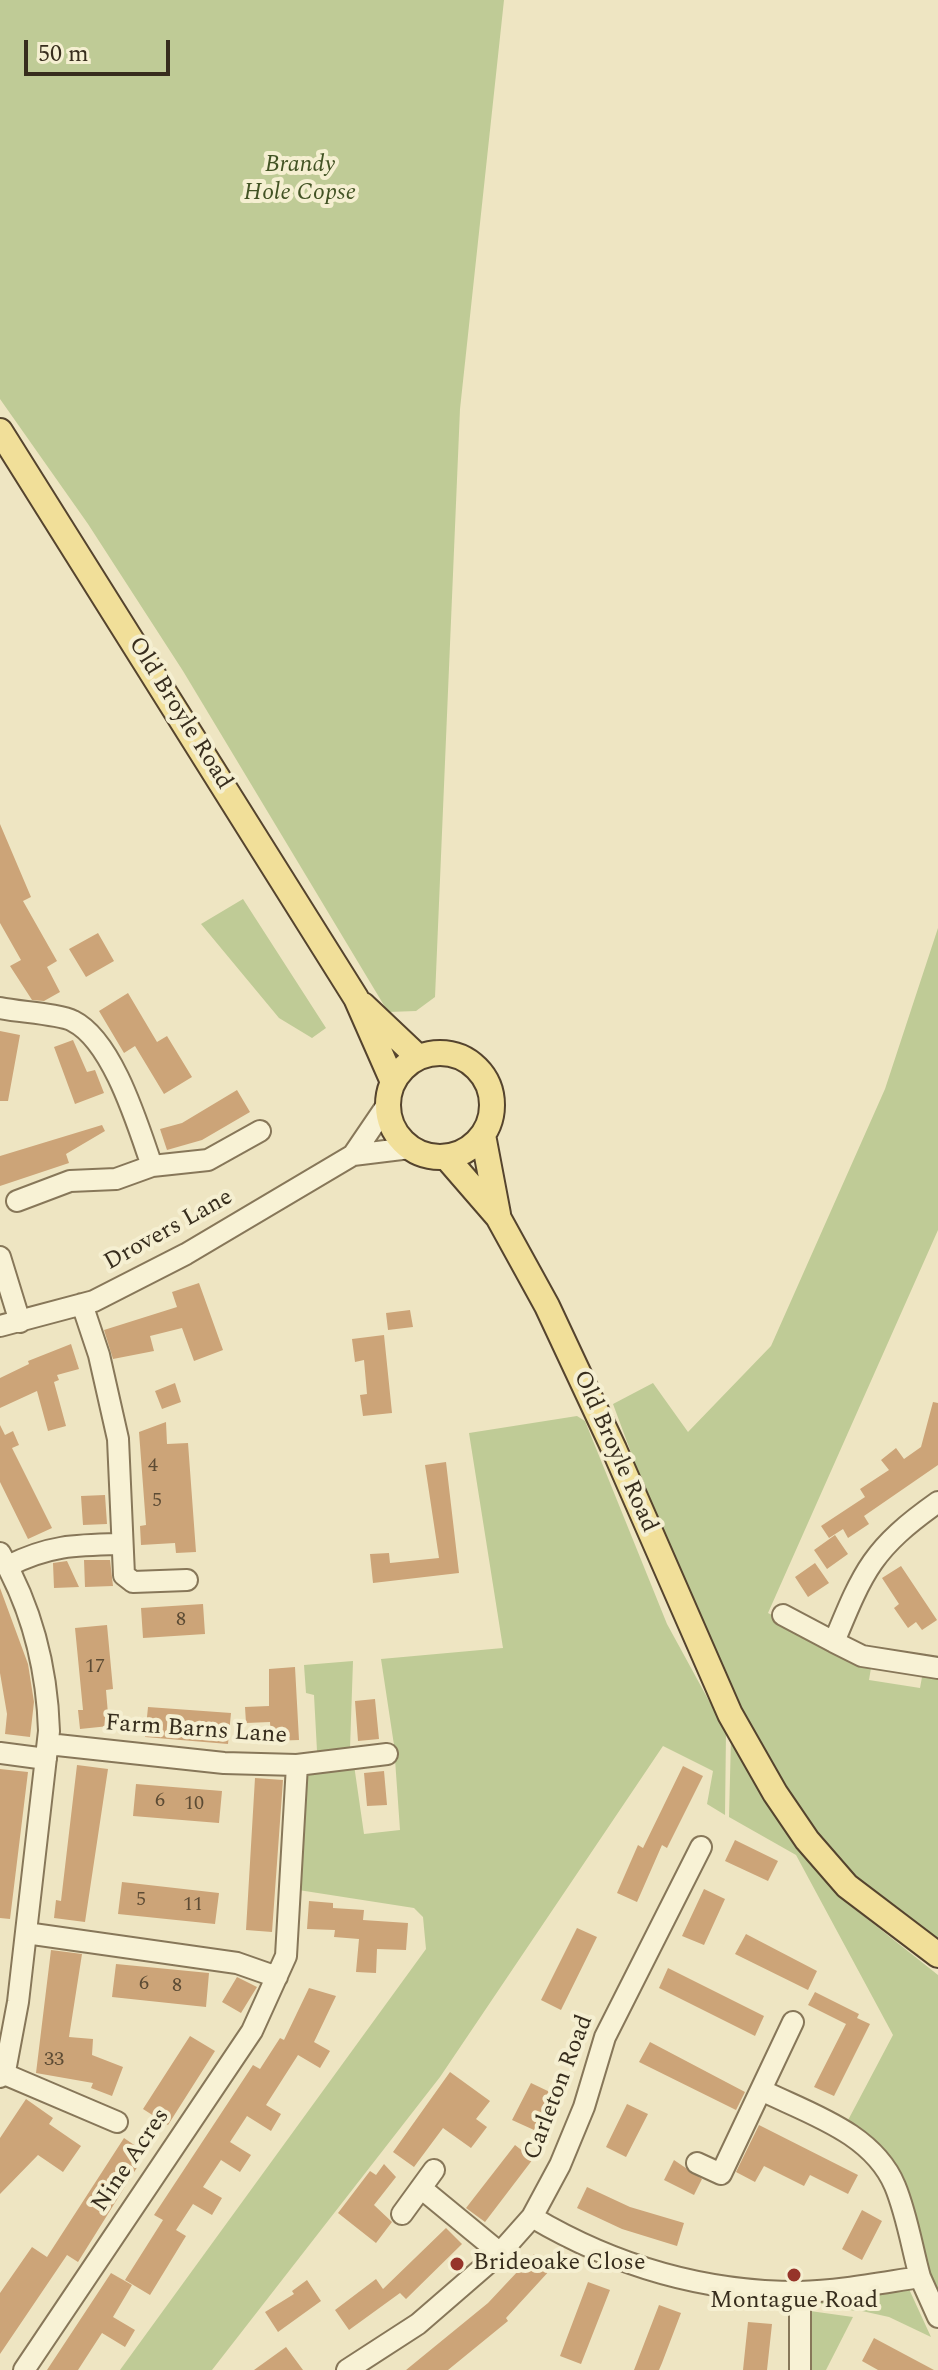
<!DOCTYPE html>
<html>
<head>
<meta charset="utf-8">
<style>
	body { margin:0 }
	#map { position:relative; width:938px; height:2370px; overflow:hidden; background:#eee5c2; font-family:Spectral,serif }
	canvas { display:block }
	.scale { position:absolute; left:24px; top:40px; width:146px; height:36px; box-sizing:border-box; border:4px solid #372d1d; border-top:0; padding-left:10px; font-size:24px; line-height:28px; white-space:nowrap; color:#372d1d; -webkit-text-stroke:6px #f5efd1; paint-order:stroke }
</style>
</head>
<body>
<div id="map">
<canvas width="938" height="2370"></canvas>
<div class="scale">50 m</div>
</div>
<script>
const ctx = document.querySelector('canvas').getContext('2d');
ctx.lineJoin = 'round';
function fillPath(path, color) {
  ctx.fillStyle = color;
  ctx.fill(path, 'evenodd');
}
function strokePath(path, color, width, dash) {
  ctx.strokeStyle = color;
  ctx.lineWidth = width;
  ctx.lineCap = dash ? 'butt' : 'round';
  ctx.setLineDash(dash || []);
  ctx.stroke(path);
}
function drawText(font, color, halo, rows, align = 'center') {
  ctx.font = font + ' Spectral,serif';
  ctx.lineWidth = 8;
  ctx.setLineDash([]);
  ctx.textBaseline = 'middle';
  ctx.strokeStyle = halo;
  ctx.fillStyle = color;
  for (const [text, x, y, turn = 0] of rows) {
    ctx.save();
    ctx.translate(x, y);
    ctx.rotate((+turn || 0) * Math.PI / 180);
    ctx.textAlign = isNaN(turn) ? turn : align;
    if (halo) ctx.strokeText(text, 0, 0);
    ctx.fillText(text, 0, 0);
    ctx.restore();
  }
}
const green = new Path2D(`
	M0,0H504L460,409L435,997L416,1011L388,1012L183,671L88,524L0,399Z
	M243,899L326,1028L312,1038L279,1018L201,924Z
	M938,928V1230L768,1613L866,1663L871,1668L869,1680L920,1688L922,1677L938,1674V1946C909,1922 875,1900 848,1873C810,1834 784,1786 758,1738C699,1630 655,1518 613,1404L653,1383L688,1432L771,1346L885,1089Z
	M577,1416L585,1421L667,1624L726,1732L725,1815L707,1804L713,1771L663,1746L440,2077L212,2370H120L426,1949L423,1917L414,1908L292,1889L297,1765L353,1758L364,1834L400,1830L394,1745L381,1659L503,1648L469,1433Z
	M353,1661L350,1749L317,1751L314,1695L306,1693L304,1665Z
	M731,1738L802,1850L846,1902L938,1975V2306L901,2187L846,2124L893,2035L796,1855L729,1817Z
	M905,2287L909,2289L931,2337L889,2317L862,2311L872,2293Z
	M863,2296L855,2311L813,2302L817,2300Z
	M810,2311L853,2317L826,2370H808Z`);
const building = new Path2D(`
	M0,824L31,897L23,901L57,961L47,967L60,992L44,1001L32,1000L10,966L21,960L0,923Z
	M98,933L114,961L86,977L69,949Z
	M128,993L157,1042L167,1036L192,1077L164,1094L135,1046L124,1053L99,1011Z
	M0,1031L20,1035L8,1101H0Z
	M73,1040L87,1072L95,1070L104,1093L75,1104L54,1047Z
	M237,1090L250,1112L202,1140L167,1150L160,1129L182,1123Z
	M102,1125L105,1131L66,1154L69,1163L0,1186V1156Z
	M199,1283L223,1350L194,1361L182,1328L150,1336L154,1351L113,1359L104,1330L177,1307L172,1292Z
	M410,1310L413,1327L388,1330L386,1313Z
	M384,1335L392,1413L363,1416L360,1395L367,1394L364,1360L355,1362L352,1339Z
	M71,1344L79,1369L57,1375L59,1380L54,1382L66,1426L48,1431L37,1391L0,1408V1378L29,1364L28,1361Z
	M175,1383L181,1402L162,1409L155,1391Z
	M933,1402L938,1403V1465L864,1516L869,1524L848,1538L843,1529L829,1538L821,1526L865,1497L860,1489L889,1470L881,1460L896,1448L904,1459L921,1447Z
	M166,1422L167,1444L188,1443L196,1552L176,1553L175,1543L141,1545L140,1526L146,1525L139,1432Z
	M0,1425L5,1435L13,1431L19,1445L12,1448L52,1528L28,1539L0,1482Z
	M446,1462L459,1573L373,1583L370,1554L389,1553L390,1563L439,1558L425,1465Z
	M105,1495L107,1524L83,1525L81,1496Z
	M835,1535L848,1554L827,1569L814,1550Z
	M84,1560H110L113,1586L85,1587Z
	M67,1561L79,1587L54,1588L53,1563Z
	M815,1563L829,1583L808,1597L795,1577Z
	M901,1566L937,1620L922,1630L916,1622L908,1628L894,1608L899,1604L882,1578Z
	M0,1588L28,1664L34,1702L30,1737L5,1734L7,1714L0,1673Z
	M203,1604L205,1634L143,1638L141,1608Z
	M107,1625L113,1689L106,1690L109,1726L80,1729L78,1710H83L75,1628Z
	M295,1667L299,1740L271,1741L270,1722L246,1723L245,1707L269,1706V1669Z
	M375,1699L379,1739L358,1741L355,1701Z
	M148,1707L231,1713L228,1744L145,1737Z
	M77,1765L108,1769L85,1922L54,1918L56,1900L61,1901Z
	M683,1766L703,1776L667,1848L662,1845L637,1902L617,1893L638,1845L643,1848Z
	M0,1769L28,1772L10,1919L0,1918Z
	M384,1771L387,1805L367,1806L364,1773Z
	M255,1778L283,1780L272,1932L246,1930Z
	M136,1784L222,1791L219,1823L133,1816Z
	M735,1840L778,1861L768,1881L725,1861Z
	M122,1882L219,1893L215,1924L118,1914Z
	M704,1889L725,1899L704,1945L682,1936Z
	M309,1901L333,1903V1908L364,1910L363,1920L408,1923L406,1950L377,1949L376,1973L356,1972L359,1939L334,1937L335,1930L307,1929Z
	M577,1928L597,1937L561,2010L541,2000Z
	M746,1934L817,1971L808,1990L735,1954Z
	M51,1950L82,1954L69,2037L93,2039L92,2055L123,2067L112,2096L91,2088L93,2083L36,2073Z
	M116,1964L209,1973L206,2007L112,1997Z
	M668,1968L764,2016L755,2036L659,1988Z
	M237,1977L257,1987L241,2013L222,2002Z
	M309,1988L336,1996L314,2042L330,2051L320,2068L298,2055L266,2105L281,2114L271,2131L247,2116L230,2142L251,2155L240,2172L221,2160L203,2187L222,2198L212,2215L193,2204L176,2230L186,2236L150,2295L125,2280L163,2220L154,2215L253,2065L260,2069L280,2038L284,2040Z
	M815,1992L859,2014L857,2018L870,2024L834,2096L814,2087L846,2024L808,2005Z
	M190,2036L215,2051L168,2125L143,2109Z
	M650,2042L745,2092L736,2110L639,2062Z
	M450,2072L490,2101L476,2119L487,2127L471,2148L443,2128L414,2167L393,2152Z
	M531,2083L552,2093L534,2130L512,2120Z
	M26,2099L53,2118L49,2124L81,2146L63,2172L38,2155L0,2194V2138Z
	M627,2104L648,2114L626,2157L606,2147Z
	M759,2125L858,2175L848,2194L810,2175L804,2186L764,2166L755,2182L736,2172Z
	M124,2138L146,2153L78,2262L67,2255L0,2354V2293L32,2247L47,2257Z
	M515,2145L533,2159L485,2222L466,2208Z
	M674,2160L702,2179L694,2195L664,2180Z
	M384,2164L396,2177L374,2205L392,2222L376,2243L338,2213L370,2171L376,2175Z
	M587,2187L630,2207L684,2223L677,2246L622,2229L577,2208Z
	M862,2210L882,2221L862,2260L842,2249Z
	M446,2228L462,2244L406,2299L400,2293L349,2330L335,2310L376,2279L383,2289Z
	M534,2254L551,2269L506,2318L508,2321L448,2370H406L488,2303Z
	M111,2273L132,2285L113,2317L135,2330L125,2347L102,2333L78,2370H47Z
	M307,2280L321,2301L278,2332L265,2312L294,2294L292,2291Z
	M588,2282L610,2290L581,2364L560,2356Z
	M659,2305L681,2313L662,2363L659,2370H634Z
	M748,2322L772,2324L767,2370H743Z
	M874,2338L934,2370H878L862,2361Z
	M286,2347L303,2370H254Z`);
const minor = new Path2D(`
	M0,1008C18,1012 60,1014 73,1021C113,1041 138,1126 152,1166
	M353,1155L410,1148
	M17,1201L70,1181L116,1179L152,1166L208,1160L260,1131
	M0,1257L20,1322
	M82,1304L99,1355L118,1439L124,1575L133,1582L187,1580
	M0,1326L94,1301L186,1254L353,1155L387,1105
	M938,1502C873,1548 864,1569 834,1642L862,1656L938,1668
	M0,1553C32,1608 47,1667 49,1731L18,2002L6,2066L0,2077
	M8,1566C50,1545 76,1545 122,1544
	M783,1615L834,1642
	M48,1744L224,1763L297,1765L387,1754
	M0,1753L46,1759
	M26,1933L237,1963L277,1977
	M2,2073L117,2122
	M761,2090C810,2114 873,2133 895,2186C907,2215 912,2248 920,2277
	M697,2163L721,2174L793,2022
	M421,2188L500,2253
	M402,2214L434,2170
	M532,2217C613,2265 704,2292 799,2292C840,2291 880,2283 920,2277L938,2317
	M800,2292V2370
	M24,2370L252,2031L286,1956L297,1765
	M347,2370L418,2324L500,2253L532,2217L560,2165L584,2107L605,2037L701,1847`);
const major = new Path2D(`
	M0,431L356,998L393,1082
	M363,1005L418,1057
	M388 1105a52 52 0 1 1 104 0a52 52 0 1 1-104 0Z
	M483,1135L498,1214
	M446,1157L498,1217L547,1306L614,1449L730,1714L775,1793L807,1840L847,1886L938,1955`);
const markers = [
	[457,2264,8,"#96342a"],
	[794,2275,8,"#96342a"]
];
const numberNames = [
	["4",153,1467],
	["5",157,1502],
	["8",181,1621],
	["17",95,1668],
	["6",160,1802],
	["10",194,1805],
	["5",141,1901],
	["11",193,1906],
	["6",144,1985],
	["8",177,1987],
	["33",54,2061]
];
const parkNames = [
	["Brandy",300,166],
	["Hole Copse",300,194]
];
const streetNames = [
	["Old Broyle Road",179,714,58],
	["Drovers Lane",169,1231,-29],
	["Old Broyle Road",614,1452,66],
	["Farm Barns Lane",196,1731,4],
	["Carleton Road",560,2088,-69],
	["Nine Acres",132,2161,-56]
];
const poiNames = [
	["Brideoake Close",473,2264],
	["Montague Road",794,2302,"center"]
];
fillPath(green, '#bfcb96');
fillPath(building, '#cca478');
strokePath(minor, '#877759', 24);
strokePath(major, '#55442e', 28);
strokePath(minor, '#f8f2d5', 20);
strokePath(major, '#f1df99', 24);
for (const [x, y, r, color] of markers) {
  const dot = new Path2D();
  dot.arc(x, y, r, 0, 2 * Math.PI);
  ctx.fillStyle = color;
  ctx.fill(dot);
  strokePath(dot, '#f5efd1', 3);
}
drawText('20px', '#5c4b34', null, numberNames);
drawText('italic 24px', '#425324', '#f5efd1', parkNames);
drawText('24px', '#372d1d', '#f5efd1', streetNames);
drawText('24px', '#372d1d', '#f5efd1', poiNames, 'left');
</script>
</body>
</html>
